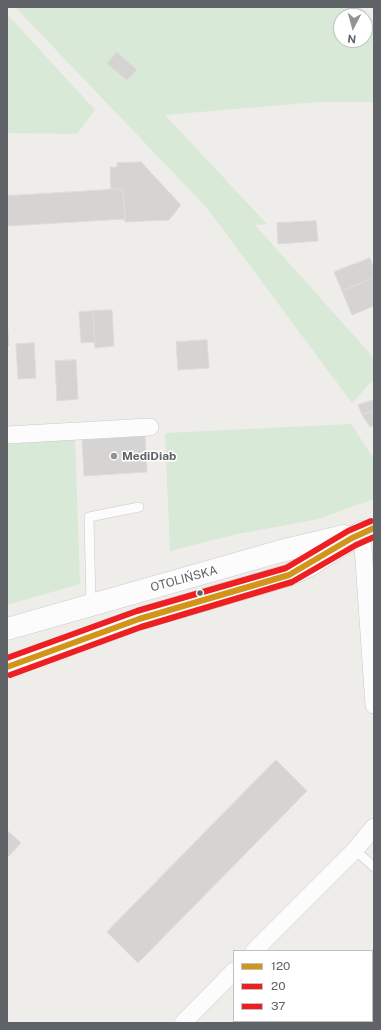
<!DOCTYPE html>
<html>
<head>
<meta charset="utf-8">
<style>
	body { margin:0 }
	#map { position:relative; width:381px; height:1030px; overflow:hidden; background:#eeedea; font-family:"Public Sans",sans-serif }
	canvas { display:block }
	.frame { position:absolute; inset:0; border:8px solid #5f6266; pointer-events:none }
	.legend { position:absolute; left:233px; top:950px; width:140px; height:72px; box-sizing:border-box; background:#fff; border:1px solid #bfc0c2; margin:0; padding:5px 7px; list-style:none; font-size:12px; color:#5f6266 }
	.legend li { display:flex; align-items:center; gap:8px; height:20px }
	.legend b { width:20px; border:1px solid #bfc0c2 }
	.north { position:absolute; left:333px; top:8px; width:40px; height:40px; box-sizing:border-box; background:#fff; border:1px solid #bfc0c2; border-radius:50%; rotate:186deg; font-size:11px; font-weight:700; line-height:16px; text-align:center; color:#5f6266 }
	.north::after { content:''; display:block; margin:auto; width:14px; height:18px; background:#919394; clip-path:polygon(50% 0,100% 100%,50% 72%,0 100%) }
</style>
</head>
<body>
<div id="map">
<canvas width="381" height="1030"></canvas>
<div class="frame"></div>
<ul class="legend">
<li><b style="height:5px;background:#d1951a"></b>120</li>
<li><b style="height:5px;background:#ee1f23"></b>20</li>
<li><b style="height:5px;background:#ee1f23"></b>37</li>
</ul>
<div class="north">N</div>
</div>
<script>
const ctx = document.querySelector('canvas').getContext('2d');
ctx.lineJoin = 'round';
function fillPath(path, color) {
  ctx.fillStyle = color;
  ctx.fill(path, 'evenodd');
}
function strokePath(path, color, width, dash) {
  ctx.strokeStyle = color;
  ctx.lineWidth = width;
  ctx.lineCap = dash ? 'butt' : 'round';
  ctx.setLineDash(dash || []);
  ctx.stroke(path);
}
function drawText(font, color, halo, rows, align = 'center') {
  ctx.font = font + ' "Public Sans",sans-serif';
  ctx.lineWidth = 3;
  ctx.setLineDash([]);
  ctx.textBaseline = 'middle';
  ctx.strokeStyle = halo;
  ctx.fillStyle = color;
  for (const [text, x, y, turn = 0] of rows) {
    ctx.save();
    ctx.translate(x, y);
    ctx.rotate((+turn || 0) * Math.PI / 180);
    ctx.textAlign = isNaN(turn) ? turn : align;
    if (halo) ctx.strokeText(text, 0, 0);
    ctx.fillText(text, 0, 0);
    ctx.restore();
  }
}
const green = new Path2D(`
	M15,7H360L374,21V102H319L165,115L267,224L255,225L374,358V379L352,403L207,208ZM341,16H365V40H341Z
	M7,14L95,110L77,134L7,133Z
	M351,424L374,459V499L318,519L233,535L170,551L165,433Z
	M75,438L80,584L7,605V444Z`);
const building = new Path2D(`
	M117,52L137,70L127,80L107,64Z
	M141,162L181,205L169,220L125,222L123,189L111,190L110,167H117V163Z
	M123,189L125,219L7,226V196Z
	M316,221L318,241L278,244L277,223Z
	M370,258L374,268V278L342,291L334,272Z
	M374,278V306L352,315L342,291Z
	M112,310L114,346L95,348L93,311Z
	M93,311L95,342L81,343L79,312Z
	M7,319L9,346H7Z
	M207,340L209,368L178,370L176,342Z
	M34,343L36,378L18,379L16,344Z
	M76,360L78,399L57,401L55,361Z
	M374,400V411L362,415L358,405Z
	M374,411V425L370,427L362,415Z
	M145,436L147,472L84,476L82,440Z
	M276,760L307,791L138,963L107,932Z
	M7,830L21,843L7,858Z`);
const lane = new Path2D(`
	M91,604L89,517L139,507
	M355,850L374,867`);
const street = new Path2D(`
	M7,435L150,427
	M362,532L374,705
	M254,951L355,850L374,827
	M183,1023L234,971`);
const secondary = new Path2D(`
	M7,629L281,551L344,536
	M7,667L139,619L289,575L310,565L362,532`);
const bus1 = new Path2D(`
	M7,667L139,619L289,575L352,538L374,528`);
const bus2 = new Path2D(`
	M10,675L141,627L292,582L356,545L374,537`);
const bus3 = new Path2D(`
	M7,658L137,611L286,568L348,531L371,521`);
const markers = [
	[114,456,4,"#919394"],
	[200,593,3.5,"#5f6266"]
];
const poiNames = [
	["MediDiab",122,456]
];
const streetNames = [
	["OTOLIŃSKA",184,579,-15]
];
fillPath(green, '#d9e9d7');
fillPath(building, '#d5d4d2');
strokePath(building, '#dddcd9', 1);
strokePath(lane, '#c9c9c9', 10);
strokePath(street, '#c9c9c9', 18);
strokePath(secondary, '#cbcbcb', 23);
strokePath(lane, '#fcfcfc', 9);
strokePath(street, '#fcfcfc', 17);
strokePath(secondary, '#fcfcfc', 22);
strokePath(bus1, '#d1951a', 6);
strokePath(bus2, '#ee1f23', 6);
strokePath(bus3, '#ee1f23', 6);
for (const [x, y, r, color] of markers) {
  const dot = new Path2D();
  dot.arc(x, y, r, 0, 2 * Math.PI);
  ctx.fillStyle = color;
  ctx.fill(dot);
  strokePath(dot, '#fff', 1.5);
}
drawText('bold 12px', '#5f6266', '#fff', poiNames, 'left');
drawText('12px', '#5f6266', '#fff', streetNames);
</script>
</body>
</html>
